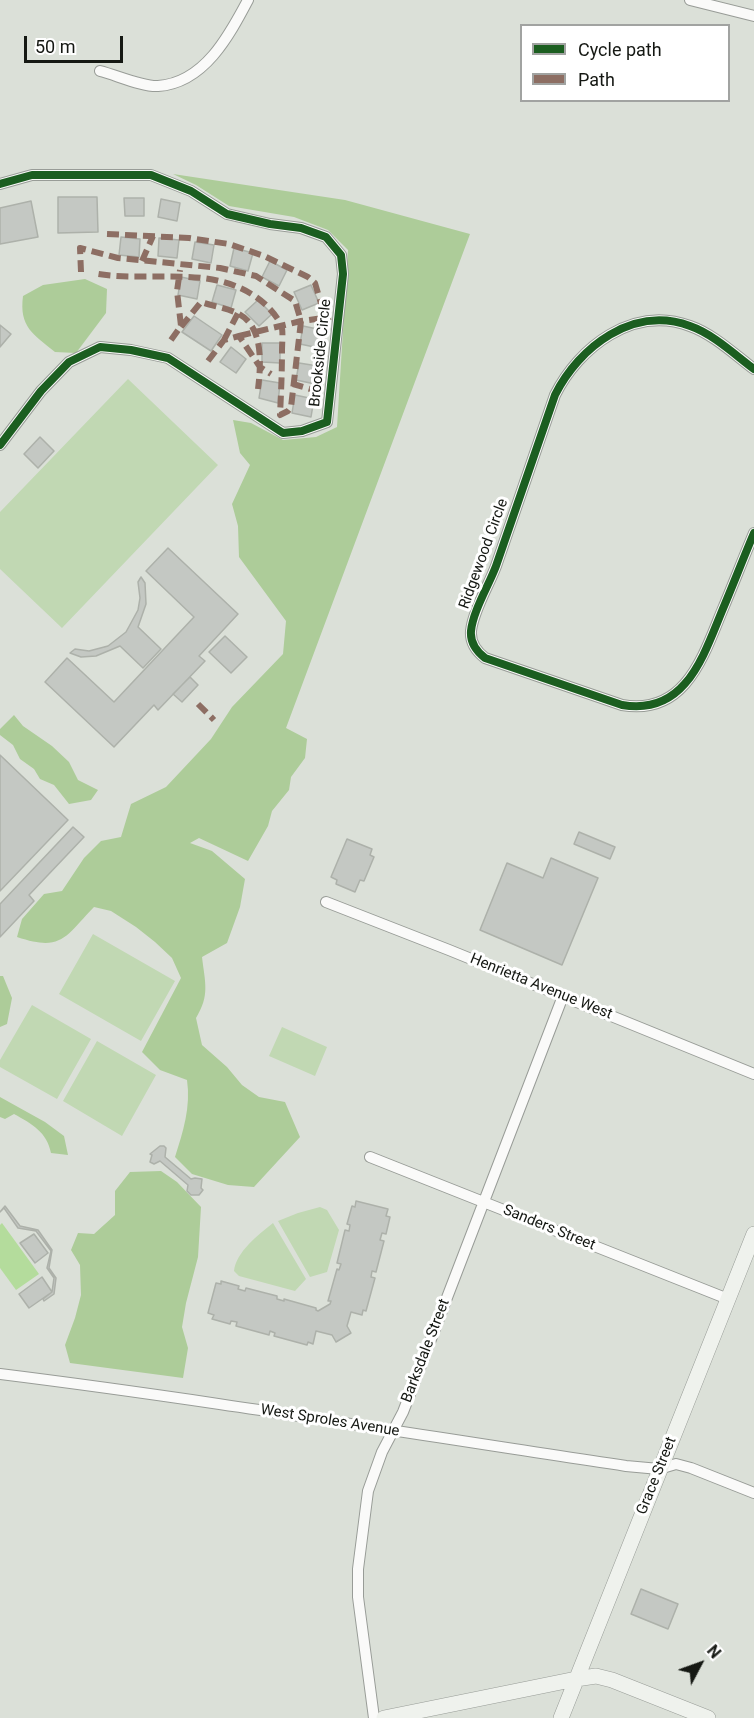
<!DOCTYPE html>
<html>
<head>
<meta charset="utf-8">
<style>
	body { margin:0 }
	#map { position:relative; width:754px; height:1718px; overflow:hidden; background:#dbe0d8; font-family:Roboto,sans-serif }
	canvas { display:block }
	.legend { position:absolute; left:520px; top:24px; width:210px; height:78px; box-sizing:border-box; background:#fff; border:2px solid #a1a3a1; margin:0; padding:8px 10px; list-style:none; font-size:18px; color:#151813 }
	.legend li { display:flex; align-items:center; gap:12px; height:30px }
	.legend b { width:30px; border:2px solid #a1a3a1 }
	.north { position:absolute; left:670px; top:1634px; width:60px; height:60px; -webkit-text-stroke:4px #fff; paint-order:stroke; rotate:49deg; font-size:16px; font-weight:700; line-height:24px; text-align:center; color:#151813 }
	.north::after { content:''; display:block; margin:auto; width:21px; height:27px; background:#151813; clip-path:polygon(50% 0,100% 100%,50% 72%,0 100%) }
	.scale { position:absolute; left:24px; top:36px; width:99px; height:27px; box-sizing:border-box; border:3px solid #151813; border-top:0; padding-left:8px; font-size:18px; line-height:21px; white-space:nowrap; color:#151813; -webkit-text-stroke:4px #fff; paint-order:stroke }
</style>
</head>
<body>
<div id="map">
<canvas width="754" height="1718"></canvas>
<ul class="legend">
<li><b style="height:8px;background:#1b5e20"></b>Cycle path</li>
<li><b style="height:8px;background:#8d6e63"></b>Path</li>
</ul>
<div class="north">N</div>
<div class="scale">50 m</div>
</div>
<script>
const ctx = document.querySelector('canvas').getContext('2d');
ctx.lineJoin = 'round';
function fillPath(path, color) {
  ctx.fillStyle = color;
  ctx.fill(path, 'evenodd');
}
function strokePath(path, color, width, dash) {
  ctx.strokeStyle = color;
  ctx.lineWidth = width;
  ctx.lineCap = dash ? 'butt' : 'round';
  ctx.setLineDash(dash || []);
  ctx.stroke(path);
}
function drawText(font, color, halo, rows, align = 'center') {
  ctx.font = font + ' Roboto,sans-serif';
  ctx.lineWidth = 6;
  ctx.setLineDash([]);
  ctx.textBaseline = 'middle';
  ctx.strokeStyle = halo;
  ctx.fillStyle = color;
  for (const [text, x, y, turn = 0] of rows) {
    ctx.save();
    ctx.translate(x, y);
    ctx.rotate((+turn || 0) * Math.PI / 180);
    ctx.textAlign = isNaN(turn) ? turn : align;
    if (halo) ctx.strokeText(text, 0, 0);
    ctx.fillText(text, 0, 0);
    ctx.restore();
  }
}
const green = new Path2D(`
	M128,379L218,465L62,628L0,569V512Z
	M93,934L175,981L141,1041L59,994Z
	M32,1005L91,1039L57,1099L0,1067V1060Z
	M282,1027L327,1047L315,1076L269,1056Z
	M97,1041L156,1075L122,1136L63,1101Z
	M320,1207L327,1210L339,1230L327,1272L310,1277L278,1221L298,1213Z
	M273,1223L306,1279L295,1291L239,1276L234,1271C236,1252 259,1234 273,1223Z`);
const forest = new Path2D(`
	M173,174L345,200L470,234L286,728L307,739L305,758L291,777L289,790L272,811L268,826L248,861L199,838L190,843L212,851L245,879L240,907L227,943L202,957C205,983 210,995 196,1018L202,1045L227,1067L242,1085L259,1097L285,1102L300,1137L254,1187L228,1185L192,1174L175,1157C183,1132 191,1107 187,1080L160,1070L142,1052L181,978L172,958L155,942L136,927L111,911L94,907C65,937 62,952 17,937L22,919L44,894L62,891L84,858L101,841L121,837L131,804L166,787L211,739L232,707L283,654L286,621L239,557L238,526L232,504L250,465L240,453L233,420L251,423L283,440L316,437L337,427L348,250L328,230L294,217L229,206L196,185Z
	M85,279L107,289L106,313L76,353L55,352C33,334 19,327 23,296L43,285Z
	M14,715L23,726L52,746L69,762L78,780L98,790L91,800L69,804L54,785L40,779L34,769L20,759L13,745L0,735V729Z
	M0,976H3L12,998L7,1024L0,1027Z
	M0,1097L45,1122L64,1136L68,1155L51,1153C47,1132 32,1124 14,1114L5,1119L0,1117Z
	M161,1171L177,1182L201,1207L198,1257L186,1303L182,1327L188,1348L183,1378L70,1363L65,1345L75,1318L81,1295L80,1265L71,1250L78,1233L94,1234L115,1215V1191L130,1172Z`);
const water = new Path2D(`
	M2,1223L39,1274L16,1290L0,1268V1225Z`);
const building = new Path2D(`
	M58,197H97L98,232L58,233Z
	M124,198H144V216H125Z
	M161,199L180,203L177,221L158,217Z
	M31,201L38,237L0,244V208Z
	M121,237L140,239L139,257L119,255Z
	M159,238L179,240L177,258L158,256Z
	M195,242L214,245L211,263L192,259Z
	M234,248L253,253L248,271L230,266Z
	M270,261L287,270L279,286L262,277Z
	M181,277L200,281L197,299L178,295Z
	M217,285L236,290L231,308L212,302Z
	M311,285L319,303L302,310L294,292Z
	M258,300L272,314L259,326L245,312Z
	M194,316L222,335L211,351L182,332Z
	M0,325L11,334L0,347Z
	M303,326L322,330L319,348L300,344Z
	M262,343H280V363L262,362Z
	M231,347L246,359L236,373L220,362Z
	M299,363L318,366L315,384L296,380Z
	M262,380L280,383L278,403L259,398Z
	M295,395L314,399L311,417L292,413Z
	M40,437L54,451L38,468L24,454Z
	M168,548L238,614L199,656L205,661L158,710L154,705L114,747L45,682L67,658L114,702L194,617L146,571Z
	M141,577L145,583L146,604L138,627L161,649L143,668L120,646L96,656L81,657L70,653L75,649L89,651L108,646L126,632L138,610L140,598L138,582Z
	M225,636L247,657L231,673L209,652Z
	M190,677L198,685L182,702L173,694Z
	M0,755L68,820L0,891Z
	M73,827L84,837L29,895L34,901L0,937V904Z
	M579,832L615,847L610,859L574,844Z
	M347,839L372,849L370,855L374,857L364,881L360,880L355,892L336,884L337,880L331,877Z
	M551,858L598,878L562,965L480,930L507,863L543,878Z
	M160,1146H164L166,1148L165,1157L191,1179L195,1178L202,1179L201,1188L203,1190L199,1195H191L187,1191L188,1185L160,1161L154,1164L150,1162L152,1155L150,1154Z
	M356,1201L388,1209L386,1216L390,1217L386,1234L382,1233L380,1240L384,1241L376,1272L372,1271L371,1277L375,1278L366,1311L363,1310L362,1315L351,1312L347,1326L351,1333L336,1342L332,1335L316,1331L313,1344L308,1342L307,1345L274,1336L275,1333L270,1331L269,1335L236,1326L237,1322L231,1321L230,1324L212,1319L214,1315L208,1313L216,1283L221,1284V1281L239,1286L238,1289L245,1291L246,1288L277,1296V1299L284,1301V1299L316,1308V1310L318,1311L330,1304L331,1301H328L337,1269L339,1270L341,1264L337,1263L345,1230L349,1231L350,1225L347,1224L352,1206L355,1207Z
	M5,1206L20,1226L38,1230L52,1250L49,1268L56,1278L54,1294L44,1301L43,1299L52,1292L54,1278L47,1268L51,1251L36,1231L18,1228L4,1208L0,1212Z
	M34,1234L48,1253L35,1263L20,1243Z
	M42,1277L52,1292L29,1308L19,1294Z
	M641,1589L678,1604L668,1629L631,1614Z`);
const street = new Path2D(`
	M690,0L754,16
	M100,71C116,75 143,87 158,86C204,83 229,36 248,0
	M0,184L32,175H151L191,191L227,214L270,224L301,228L326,237L341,255L343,274L327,422L302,431L283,433L168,358L131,350L100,347L69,362L41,391L0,445
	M754,369C734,354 713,334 690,326C633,305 579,347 555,395C535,452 516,509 496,566C489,585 473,611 471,631C470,643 476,651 485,658L622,705C685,716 703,657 722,611C733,585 743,559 754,533
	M326,902L449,950L754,1074
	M370,1157L728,1299
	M0,1374C209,1400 418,1435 626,1466L659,1469L676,1464L691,1468L754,1493
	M374,1718L358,1597V1569L368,1491L382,1452L403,1412L563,996`);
const secondary = new Path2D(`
	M384,1718L576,1679L596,1676L612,1680L708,1718
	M561,1718L754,1234`);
const quiet = new Path2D(`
	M107,234L189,238L229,244L264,256L308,277L315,283L325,317L317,391L293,384
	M142,261L153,236
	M81,272L80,248L118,258L220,268L256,276L295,301L301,321L291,407L288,411L280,415C281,394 282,372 282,351C282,344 283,335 282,328C280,320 272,311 266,305C219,262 154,283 98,274
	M181,327L201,302C212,306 226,308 237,313C264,325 261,365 258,389
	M239,336L301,321L331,317
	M171,340L181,326L177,291L180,270
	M224,340L238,313
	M208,361L224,340L239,336L260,367L271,374
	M198,704L214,720`);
const cycleway = new Path2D(`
	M0,184L32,175H151L191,191L227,214L270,224L301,228L326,237L341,255L343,274L327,422L302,431L283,433L168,358L131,350L100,347L69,362L41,391L0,445
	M754,369C734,354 713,334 690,326C633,305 579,347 555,395C535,452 516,509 496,566C489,585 473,611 471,631C470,643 476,651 485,658L622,705C685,716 703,657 722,611C733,585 743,559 754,533`);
const streetNames = [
	["Brookside Circle",321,353,-84],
	["Ridgewood Circle",484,554,-70],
	["Henrietta Avenue West",541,987,22],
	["Sanders Street",549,1228,22],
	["Barksdale Street",426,1351,-69],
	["West Sproles Avenue",330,1421,9],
	["Grace Street",657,1476,-68]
];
fillPath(green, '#c1d8b3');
fillPath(forest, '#adcc99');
fillPath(water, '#b4dc9c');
fillPath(building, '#c4c8c3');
strokePath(building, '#adb1aa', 1.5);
strokePath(street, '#989c97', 12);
strokePath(secondary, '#989c97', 16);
strokePath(street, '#fafaf9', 10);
strokePath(secondary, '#eff2ed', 15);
strokePath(quiet, '#8d6e63', 6, [12, 6]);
strokePath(cycleway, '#1b5e20', 8);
drawText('15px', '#151813', '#fff', streetNames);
</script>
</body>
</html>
